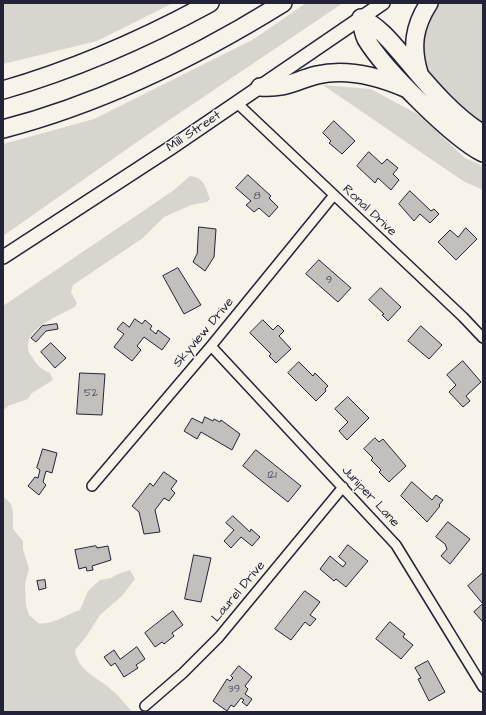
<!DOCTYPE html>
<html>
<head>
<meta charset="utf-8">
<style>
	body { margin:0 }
	#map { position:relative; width:486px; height:715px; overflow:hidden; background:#f7f3e8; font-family:"Architects Daughter",sans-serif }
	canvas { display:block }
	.frame { position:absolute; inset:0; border:4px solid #22223b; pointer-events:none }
</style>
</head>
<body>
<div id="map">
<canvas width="486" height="715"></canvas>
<div class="frame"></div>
</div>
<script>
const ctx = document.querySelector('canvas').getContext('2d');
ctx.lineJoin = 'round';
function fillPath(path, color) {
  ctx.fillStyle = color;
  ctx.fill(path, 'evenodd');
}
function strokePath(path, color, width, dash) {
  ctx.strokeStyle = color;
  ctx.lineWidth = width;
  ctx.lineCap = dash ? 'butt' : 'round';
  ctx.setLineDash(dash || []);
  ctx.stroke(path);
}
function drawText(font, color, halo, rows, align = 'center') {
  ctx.font = font + ' "Architects Daughter",sans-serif';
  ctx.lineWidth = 3;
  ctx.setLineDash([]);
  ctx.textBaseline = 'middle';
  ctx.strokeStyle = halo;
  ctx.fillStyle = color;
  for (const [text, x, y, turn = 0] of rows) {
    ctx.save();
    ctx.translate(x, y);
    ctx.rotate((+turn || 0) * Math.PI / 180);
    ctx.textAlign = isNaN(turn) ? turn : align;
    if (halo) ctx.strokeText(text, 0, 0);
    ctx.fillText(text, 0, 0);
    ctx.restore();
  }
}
const green = new Path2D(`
	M3,3H173L97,41L3,64Z
	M306,3H343L147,135L3,236V144L94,119L254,39Z
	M438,3H483V124L454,100L426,69L420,53L426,16Z
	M323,85L371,89L419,115L465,158L483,166V190L463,181Z
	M190,176C205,178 205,187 210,199L207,202L191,205L164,217L143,238L73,285L71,292L77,303L75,307C58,316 15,332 32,357C37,366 41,369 50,373L53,380L32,393L28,399L8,406L3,411V306L174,190Z
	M3,496L11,504L13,512V529L23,541V549L29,569L25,584L26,605L29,615L38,623C52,626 67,614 80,610L88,591L100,580L111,578L118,574L130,570L135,579L122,596L100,615L86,637L75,650C77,671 99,678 113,691C120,697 126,705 132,712H3Z`);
const building = new Path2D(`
	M334,121L355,141L342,154L329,143L331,141L323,133Z
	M369,152L382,164L387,159L398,168L393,174L399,180L391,190L378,178L375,183L357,166Z
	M248,175L271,196L269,198L278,207L269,217L259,208L254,212L246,205L251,201L236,188Z
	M410,191L431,211L434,209L439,214L430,223L420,214L414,221L399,204Z
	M199,227L216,229L214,257L205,271L193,262L197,254Z
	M466,228L477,239L456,260L438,242L450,230L458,237Z
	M319,260L351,288L338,302L306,274Z
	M178,268L201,305L184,314L163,276Z
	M381,288L401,307L388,321L382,315L384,314L369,300Z
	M135,319L142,324L145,320L152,326L150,329L156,334L158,330L170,339L162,350L144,337L137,346L141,350L132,361L114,347L124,334L117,329L123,322L129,327Z
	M263,320L273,330L278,325L284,331L279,336L291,349L276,363L269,356L271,354L250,333Z
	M57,324L58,329L46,331L36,342L31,338L42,326Z
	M421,326L442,345L429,359L408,341Z
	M51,343L66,358L55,368L41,352Z
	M463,361L481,382L466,396L470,401L463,407L449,392L456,385L447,375Z
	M299,362L313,376L315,373L328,386L325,389L326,391L316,401L288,373Z
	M80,373L105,374L102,415L77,414Z
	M348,397L369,418L347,440L339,431L348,422L335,409Z
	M205,417L213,421L214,419L220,422L221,420L240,434L232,450L201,432L197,439L184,431L192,418L202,423Z
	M375,438L379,442L383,439L406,466L389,482L379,472L381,470L371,460L373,458L364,449Z
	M43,449L57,453L52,473L46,471L43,482L46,485L39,495L28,486L35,477L38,478L40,470L37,468Z
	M256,450L301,486L288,502L243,466Z
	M164,472L177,481L171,489L175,493L169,501L164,498L155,510L160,532L144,534L139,512L132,506L150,483L153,486Z
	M412,482L432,500L436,495L443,500L439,505L440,506L427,522L401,496Z
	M233,516L250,532L251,529L260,537L252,546L241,537L231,548L224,541L234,530L226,523Z
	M448,522L470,539L450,564L441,556L447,549L445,544L436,537Z
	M348,545L368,561L346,587L336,579L334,581L320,569L330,556L343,567L346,563L339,557Z
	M96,546L97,548L108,546L111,560L92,566L93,570L87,571L86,567L79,569L75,550Z
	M194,555L211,558L201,602L185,599Z
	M483,573V604L468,586Z
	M45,580L46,588L39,590L37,581Z
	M305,591L320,602L310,615L316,619L310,626L305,622L291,640L275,629Z
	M483,604V622L474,612Z
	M173,611L183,625L172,633L174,636L164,644L162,642L155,647L145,633Z
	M390,622L405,634L403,637L413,645L401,659L376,639Z
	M137,647L145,659L136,665L138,668L124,677L115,663L111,666L104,657L114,650L120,659Z
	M428,661L445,692L429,701L418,679L421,678L415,668Z
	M239,666L252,677L245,686L248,689L245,694L252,699L247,706L242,702L244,700L241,698L234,707L231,705L227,711L213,701L227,679L230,681L233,678L231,676Z`);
const street = new Path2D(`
	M237,103L463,317L483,338
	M211,346L396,545L483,687
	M92,486L211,346L334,195
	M145,706L183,673L219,637L343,487`);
const secondary = new Path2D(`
	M3,257L172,147L383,3`);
const highway = new Path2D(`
	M361,18C362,25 363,33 366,39C384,69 453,138 483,153
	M361,18C382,28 395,47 410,64C431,89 455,117 483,134
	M419,73C411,47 414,26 429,3
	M260,87C286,89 294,81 317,75C347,68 377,76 405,88
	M3,90C76,69 144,39 210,3
	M3,129C103,103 196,57 283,3`);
const numberNames = [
	["8",257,197],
	["9",329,281],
	["52",91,394],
	["121",272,476],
	["39",234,690]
];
const streetNames = [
	["Mill Street",194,132,-34],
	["Ronal Drive",369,211,43],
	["Skyview Drive",204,333,-50],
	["Juniper Lane",370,497,47],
	["Laurel Drive",239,592,-50]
];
fillPath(green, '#d8d5cf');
fillPath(building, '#c2bfbd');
strokePath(building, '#22223b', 1);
strokePath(street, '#22223b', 12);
strokePath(secondary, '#22223b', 16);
strokePath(highway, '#22223b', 20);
strokePath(street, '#f7f3e8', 9);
strokePath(secondary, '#f7f3e8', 13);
strokePath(highway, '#f7f3e8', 17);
drawText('11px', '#4a495c', null, numberNames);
drawText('13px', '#22223b', '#f7f3e8', streetNames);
</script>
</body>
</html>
